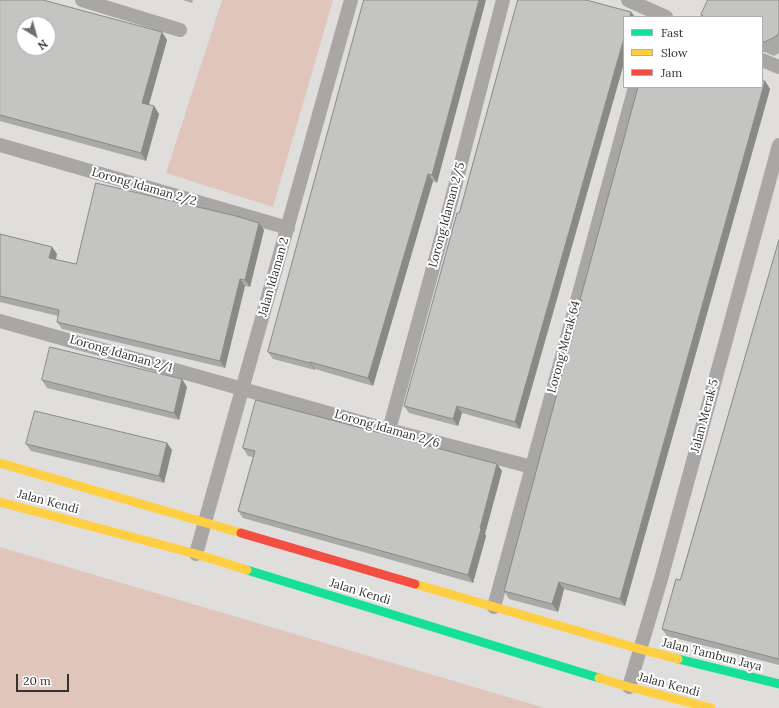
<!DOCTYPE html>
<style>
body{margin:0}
#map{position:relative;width:779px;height:708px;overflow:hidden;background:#dfdedc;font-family:Lora,serif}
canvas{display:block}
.legend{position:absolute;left:623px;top:16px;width:140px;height:72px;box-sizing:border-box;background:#fff;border:1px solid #adadac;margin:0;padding:5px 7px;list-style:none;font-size:12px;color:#323230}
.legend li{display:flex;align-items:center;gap:8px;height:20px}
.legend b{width:20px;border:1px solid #adadac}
.north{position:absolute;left:16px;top:16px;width:40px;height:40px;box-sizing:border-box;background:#fff;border:1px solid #adadac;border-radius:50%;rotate:143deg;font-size:11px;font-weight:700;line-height:16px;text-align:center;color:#323230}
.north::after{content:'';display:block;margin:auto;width:14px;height:18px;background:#6f6e6c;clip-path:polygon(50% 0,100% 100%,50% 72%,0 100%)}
.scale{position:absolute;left:16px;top:674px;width:53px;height:18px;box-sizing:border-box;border:2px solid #323230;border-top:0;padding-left:5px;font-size:12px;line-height:14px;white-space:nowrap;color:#323230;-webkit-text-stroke:3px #fff;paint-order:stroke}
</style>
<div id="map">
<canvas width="779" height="708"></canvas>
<ul class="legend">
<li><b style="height:5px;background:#16e098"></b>Fast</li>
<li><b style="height:5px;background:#ffcf43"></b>Slow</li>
<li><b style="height:5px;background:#f24e42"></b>Jam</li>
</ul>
<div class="north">N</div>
<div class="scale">20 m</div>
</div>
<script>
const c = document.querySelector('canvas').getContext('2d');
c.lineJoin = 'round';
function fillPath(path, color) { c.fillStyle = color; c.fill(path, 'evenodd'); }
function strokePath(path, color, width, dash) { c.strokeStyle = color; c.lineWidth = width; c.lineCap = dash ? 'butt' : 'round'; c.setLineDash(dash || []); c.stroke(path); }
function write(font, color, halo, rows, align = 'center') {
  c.font = font + ' Lora,serif'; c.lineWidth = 4; c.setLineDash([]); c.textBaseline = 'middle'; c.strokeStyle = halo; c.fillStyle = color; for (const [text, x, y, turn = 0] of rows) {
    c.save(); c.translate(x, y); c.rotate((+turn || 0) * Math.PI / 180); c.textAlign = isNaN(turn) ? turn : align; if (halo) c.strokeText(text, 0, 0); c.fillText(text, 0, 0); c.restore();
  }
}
fillPath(new Path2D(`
 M222 0H333L273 207 166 173Z
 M0 547 545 708H0Z`), '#e0c5bb');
strokePath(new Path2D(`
 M82 0 180 30
 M628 0 666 17
 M762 60 779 67
 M0 145 288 228
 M0 321 389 430 532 467
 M389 430 452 198 503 0
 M196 554 351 0
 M494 607 635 87
 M629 687 661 579 779 145`), '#a8a7a6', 14);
strokePath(new Path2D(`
 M247 570 599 678
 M678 659 779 684`), '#16e098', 9);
strokePath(new Path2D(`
 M0 463 241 533
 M0 502 196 554 247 570
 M415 584 640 649 678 659
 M599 678 629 687 711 708`), '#ffcf43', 9);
strokePath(new Path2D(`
 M241 533 415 584`), '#f24e42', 9);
fillPath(new Path2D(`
 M0 0 162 32 167 40 149 105 154 106 159 114 146 161 0 121Z
 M183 0H193L192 3Z
 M364 0 437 183 433 181 373 386 315 369V370L273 359 268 352Z
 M518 0H586L631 12 635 17H624V63L520 429 462 413 458 426 409 413 404 406 457 213H459Z
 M779 0V53L774 56 765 52H762V17H702L701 15Z
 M765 81 770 89 625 606 564 589 558 612 509 599 504 591 582 302 580 300Z
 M259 223 264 230 250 287 245 286 225 368 62 329 57 322 58 316 0 302V234L52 247 57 254 56 260 76 264Z
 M779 240V665L667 636 662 629 680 580Z
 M42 380 187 387 179 420 47 388Z
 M167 443 172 450 164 483 31 451 26 444Z
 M243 448 497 464 502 471 485 534 486 536 473 583 243 518 238 511 253 457 248 456Z`), '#a9a9a7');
fillPath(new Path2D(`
 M479 0H486L437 183 432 175Z
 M631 12 635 17H630Z
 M162 32 167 40 147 111 142 103Z
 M624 38V63L520 429 515 422Z
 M765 81 770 89 625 606 620 599Z
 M154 106 159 114 146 161 141 153Z
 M428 174 433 181 373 386 368 378Z
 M259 223 264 230 250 287 245 280Z
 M52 247 57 254 54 265 49 258Z
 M240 279 245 286 225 368 220 361Z
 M310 362 315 369V370L310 363Z
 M182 379 187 387 179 420 174 413Z
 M457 406 462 413 458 426 453 419Z
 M167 443 172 450 164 483 159 476Z
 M497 464 502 471 485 534 486 536 473 583 468 575 480 528Z
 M559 582 564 589 558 612 552 604Z`), '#898988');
const building = new Path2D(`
 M0 0H43L162 32 142 103 154 106 141 153 0 115ZM24 24H48V48H24Z
 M364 0H479L432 175 428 174 368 378 310 362V363L268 352Z
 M518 0H586L631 12 630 17H624V38L515 422 457 406 453 419 404 406 457 213H459Z
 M708 0H779V32L778 35 765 42 762 41V17H705L701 15Z
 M762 81H765L620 599 559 582 552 604 504 591 582 300H580L638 87H762Z
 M96 183 236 216 259 223 245 280 240 279 220 361 57 322 59 310 0 296V234L52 247 49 258 76 264Z
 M779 240V659L662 629 676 579 680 580Z
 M50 347 182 379 174 413 42 380Z
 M256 400 497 464 480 528 481 529 468 575 238 511 255 451 243 448Z
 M35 411 167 443 159 476 26 444Z`);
fillPath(building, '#c4c4c2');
strokePath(building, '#898988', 1);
write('12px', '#323230', '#fff', [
 ["Lorong Idaman 2/2",144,187,16],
 ["Lorong Idaman 2/5",447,215,-75],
 ["Jalan Idaman 2",274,277,-74],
 ["Lorong Merak 64",564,347,-75],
 ["Lorong Idaman 2/1",121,354,16],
 ["Jalan Merak 5",705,416,-75],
 ["Lorong Idaman 2/6",387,429,16],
 ["Jalan Kendi",48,502,15],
 ["Jalan Kendi",360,592,17],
 ["Jalan Tambun Jaya",712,655,14],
 ["Jalan Kendi",669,685,15]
]);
</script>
